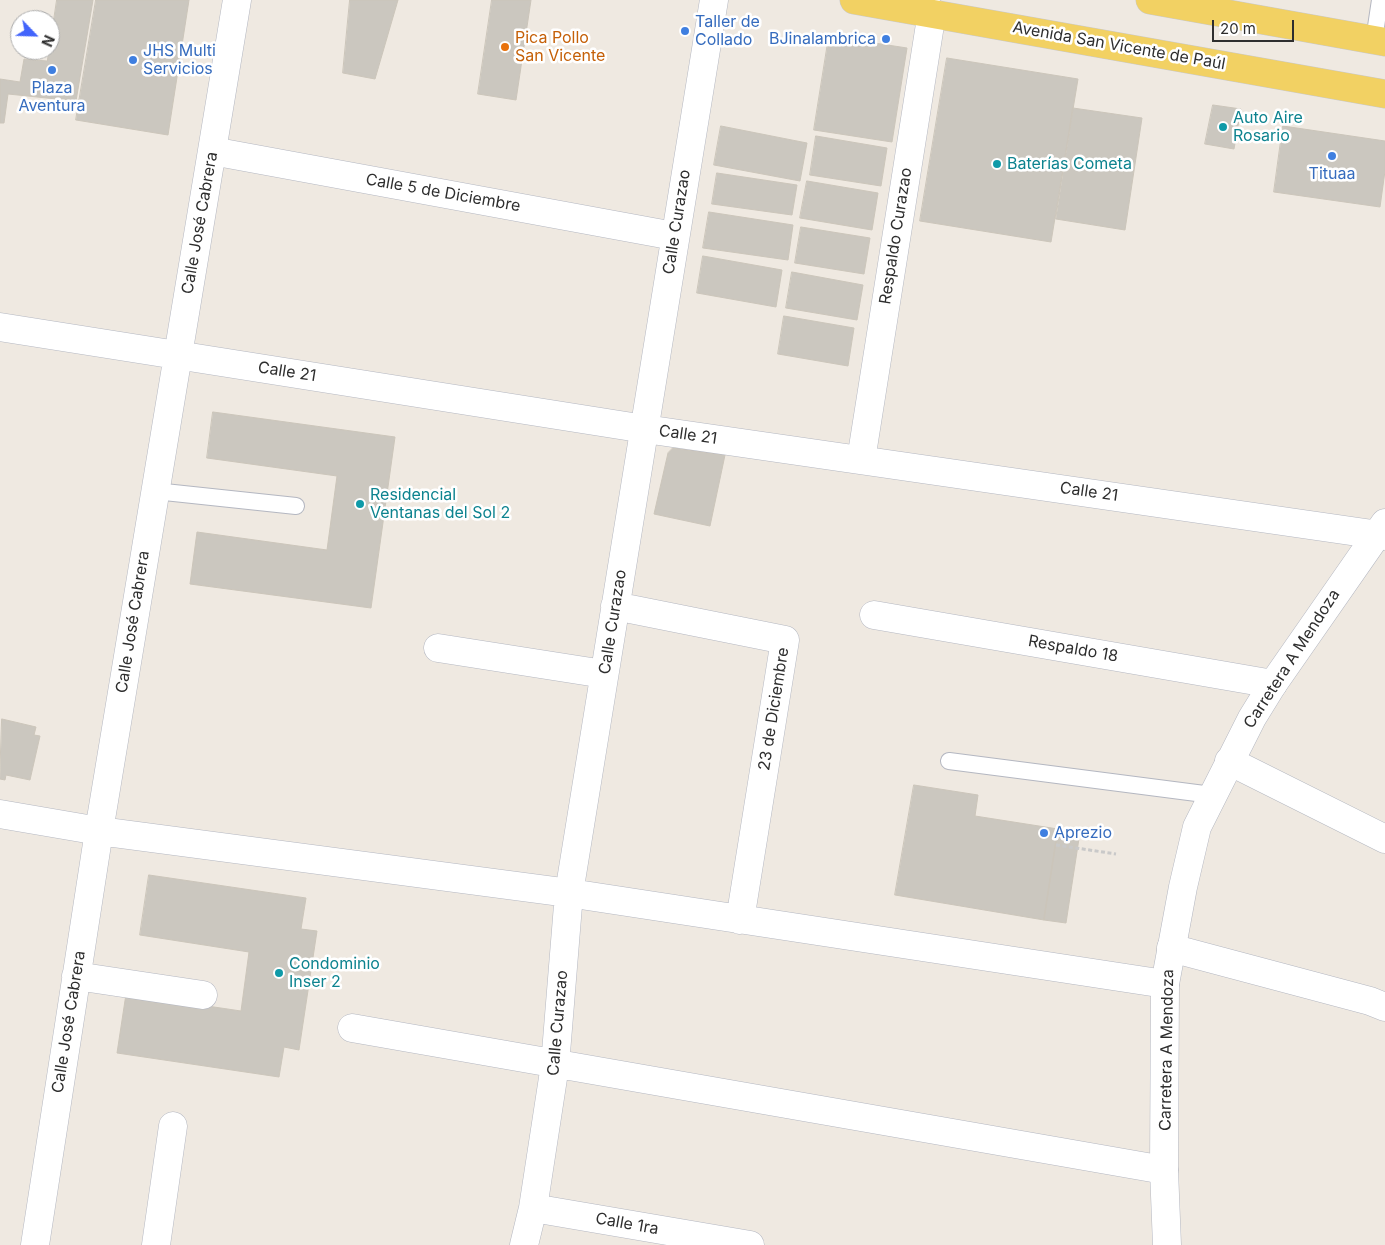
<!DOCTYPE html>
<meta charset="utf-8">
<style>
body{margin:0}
#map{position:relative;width:1385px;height:1245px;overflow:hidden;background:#efe9e1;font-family:Inter,sans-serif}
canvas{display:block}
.north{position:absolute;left:10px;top:10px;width:50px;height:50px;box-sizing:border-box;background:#fff;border:1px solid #ababab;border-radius:50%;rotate:114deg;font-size:14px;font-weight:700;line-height:20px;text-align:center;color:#2e2e2e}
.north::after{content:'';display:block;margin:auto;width:18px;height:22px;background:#4264fb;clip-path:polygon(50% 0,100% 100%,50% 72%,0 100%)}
.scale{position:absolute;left:1212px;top:20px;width:82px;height:22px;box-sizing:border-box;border:2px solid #2e2e2e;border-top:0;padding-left:6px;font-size:15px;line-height:18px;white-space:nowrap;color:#2e2e2e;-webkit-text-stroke:4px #fff;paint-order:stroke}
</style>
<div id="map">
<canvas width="1385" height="1245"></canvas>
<div class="north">N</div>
<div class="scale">20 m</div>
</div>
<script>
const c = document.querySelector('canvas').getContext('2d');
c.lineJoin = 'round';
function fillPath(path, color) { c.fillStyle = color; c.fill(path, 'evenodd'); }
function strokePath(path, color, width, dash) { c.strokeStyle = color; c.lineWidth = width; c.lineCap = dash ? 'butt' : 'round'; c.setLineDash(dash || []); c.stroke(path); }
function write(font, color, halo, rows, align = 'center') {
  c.font = font + ' Inter,sans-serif'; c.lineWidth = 5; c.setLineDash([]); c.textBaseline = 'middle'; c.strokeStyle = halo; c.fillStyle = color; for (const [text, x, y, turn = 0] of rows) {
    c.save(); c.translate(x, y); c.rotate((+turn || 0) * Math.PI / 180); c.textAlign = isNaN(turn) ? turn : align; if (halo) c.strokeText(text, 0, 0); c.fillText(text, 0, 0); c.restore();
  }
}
const building = new Path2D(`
 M57 0H93L76 101 8 94 4 123H0V79L20 82 24 59 47 61Z
 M96 0H189L168 135 76 120Z
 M350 0H398L375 79 343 73Z
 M492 0H531L516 100 478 94Z
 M829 36 907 48 892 142 814 130Z
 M947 58 1078 79 1051 242 920 221Z
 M1213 105 1241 109 1234 149 1205 144Z
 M1073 108 1142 118 1125 230 1056 219Z
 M721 126 807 143 800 181 714 165Z
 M1283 126 1385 141V171L1380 207 1274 192Z
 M816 136 887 148 881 186 810 175Z
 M717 173 797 185 792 215 712 204Z
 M807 181 878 193 872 230 800 218Z
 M709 212 793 225 788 260 703 248Z
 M801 227 870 238 864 274 795 263Z
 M703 256 782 270 776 307 697 293Z
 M792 272 863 285 857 320 786 308Z
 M784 316 854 328 848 366 778 354Z
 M213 412 395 437 371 608 190 584 197 532 327 550 337 476 207 458Z
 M673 448 725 455 710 526 654 514 668 453Z
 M2 719 36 727 34 735 40 736 30 780 6 775 5 780 0 779Z
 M914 785 978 795 975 816 1058 829 1044 920 895 895Z
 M1058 829 1080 832 1066 923 1044 920Z
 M149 875 306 898 301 929 317 931 299 1050 284 1047 279 1077 117 1053 126 994 241 1011 249 952 140 935Z`);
fillPath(building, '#cbc7bf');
strokePath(building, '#cbc5ba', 1);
const lane = new Path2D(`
 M1374 40 1380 0
 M155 491 296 506
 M949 761 1212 795`);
const street = new Path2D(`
 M212 151 674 236
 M0 327 645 429 1385 536
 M861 460 932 12
 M615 606 785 640 740 920
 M874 615 1273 684
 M438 648 604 674
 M1229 761 1385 839
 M0 814 99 831 569 893 1165 984
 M1171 948 1370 1001 1385 1007
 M76 976 203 995
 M352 1028 1164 1170
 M533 1208 750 1245
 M35 1245 99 831 237 0
 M156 1245 173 1126
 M524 1245 533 1208 555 1065 569 893 714 0`);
const secondary = new Path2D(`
 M1167 1245 1164 1170 1165 984 1183 887 1197 827 1252 718 1273 684 1385 523`);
const primary = new Path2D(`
 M854 0 1385 94
 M1150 0 1385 42`);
strokePath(lane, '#b4b7c1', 18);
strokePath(street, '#b4b7c1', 29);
strokePath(secondary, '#b4b7c1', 29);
strokePath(primary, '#c9c9c9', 29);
strokePath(new Path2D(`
 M1056 845 1116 854`), '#c9c9c9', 3, [4, 2.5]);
strokePath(lane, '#fff', 16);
strokePath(street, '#fff', 28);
strokePath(secondary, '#fff', 28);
strokePath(primary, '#f2d163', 28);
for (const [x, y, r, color] of [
 [685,31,5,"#3f7fe0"],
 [886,39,5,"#3f7fe0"],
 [505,47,5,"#e8710a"],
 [133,60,5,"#3f7fe0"],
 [52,70,5,"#3f7fe0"],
 [1223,127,5,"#0f9aa8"],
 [1332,156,5,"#3f7fe0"],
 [997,164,5,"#0f9aa8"],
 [360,504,5,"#0f9aa8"],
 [1044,833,5,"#3f7fe0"],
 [279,973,5,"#0f9aa8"]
]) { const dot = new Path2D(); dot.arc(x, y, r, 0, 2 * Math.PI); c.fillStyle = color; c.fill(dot); strokePath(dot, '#fff', 2); }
write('16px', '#366cbe', '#fff', [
 ["Taller de",695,22],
 ["Collado",695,40],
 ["BJinalambrica",876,39,"right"],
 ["JHS Multi",143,51],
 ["Servicios",143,69],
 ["Plaza",52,88,"center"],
 ["Aventura",52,106,"center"],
 ["Tituaa",1332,174,"center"],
 ["Aprezio",1054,833]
], 'left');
write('16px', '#c56008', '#fff', [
 ["Pica Pollo",515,38],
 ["San Vicente",515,56]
], 'left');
write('16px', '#2e2e2e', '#fff', [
 ["Avenida San Vicente de Paúl",1119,46,10],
 ["Calle 5 de Diciembre",443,193,10],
 ["Calle Curazao",677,222,-81],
 ["Calle José Cabrera",200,223,-80],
 ["Respaldo Curazao",896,236,-81],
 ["Calle 21",287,372,9],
 ["Calle 21",688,435,8],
 ["Calle 21",1089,492,8],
 ["Calle José Cabrera",133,622,-81],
 ["Calle Curazao",613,622,-81],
 ["Respaldo 18",1073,649,10],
 ["Carretera A Mendoza",1292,659,-57],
 ["23 de Diciembre",774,709,-81],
 ["Calle José Cabrera",69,1022,-81],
 ["Calle Curazao",558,1023,-85],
 ["Carretera A Mendoza",1167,1050,-89],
 ["Calle 1ra",627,1224,10]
]);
write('16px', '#0d838f', '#fff', [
 ["Auto Aire",1233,118],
 ["Rosario",1233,136],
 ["Baterías Cometa",1007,164],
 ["Residencial",370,495],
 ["Ventanas del Sol 2",370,513],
 ["Condominio",289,964],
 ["Inser 2",289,982]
], 'left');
</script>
